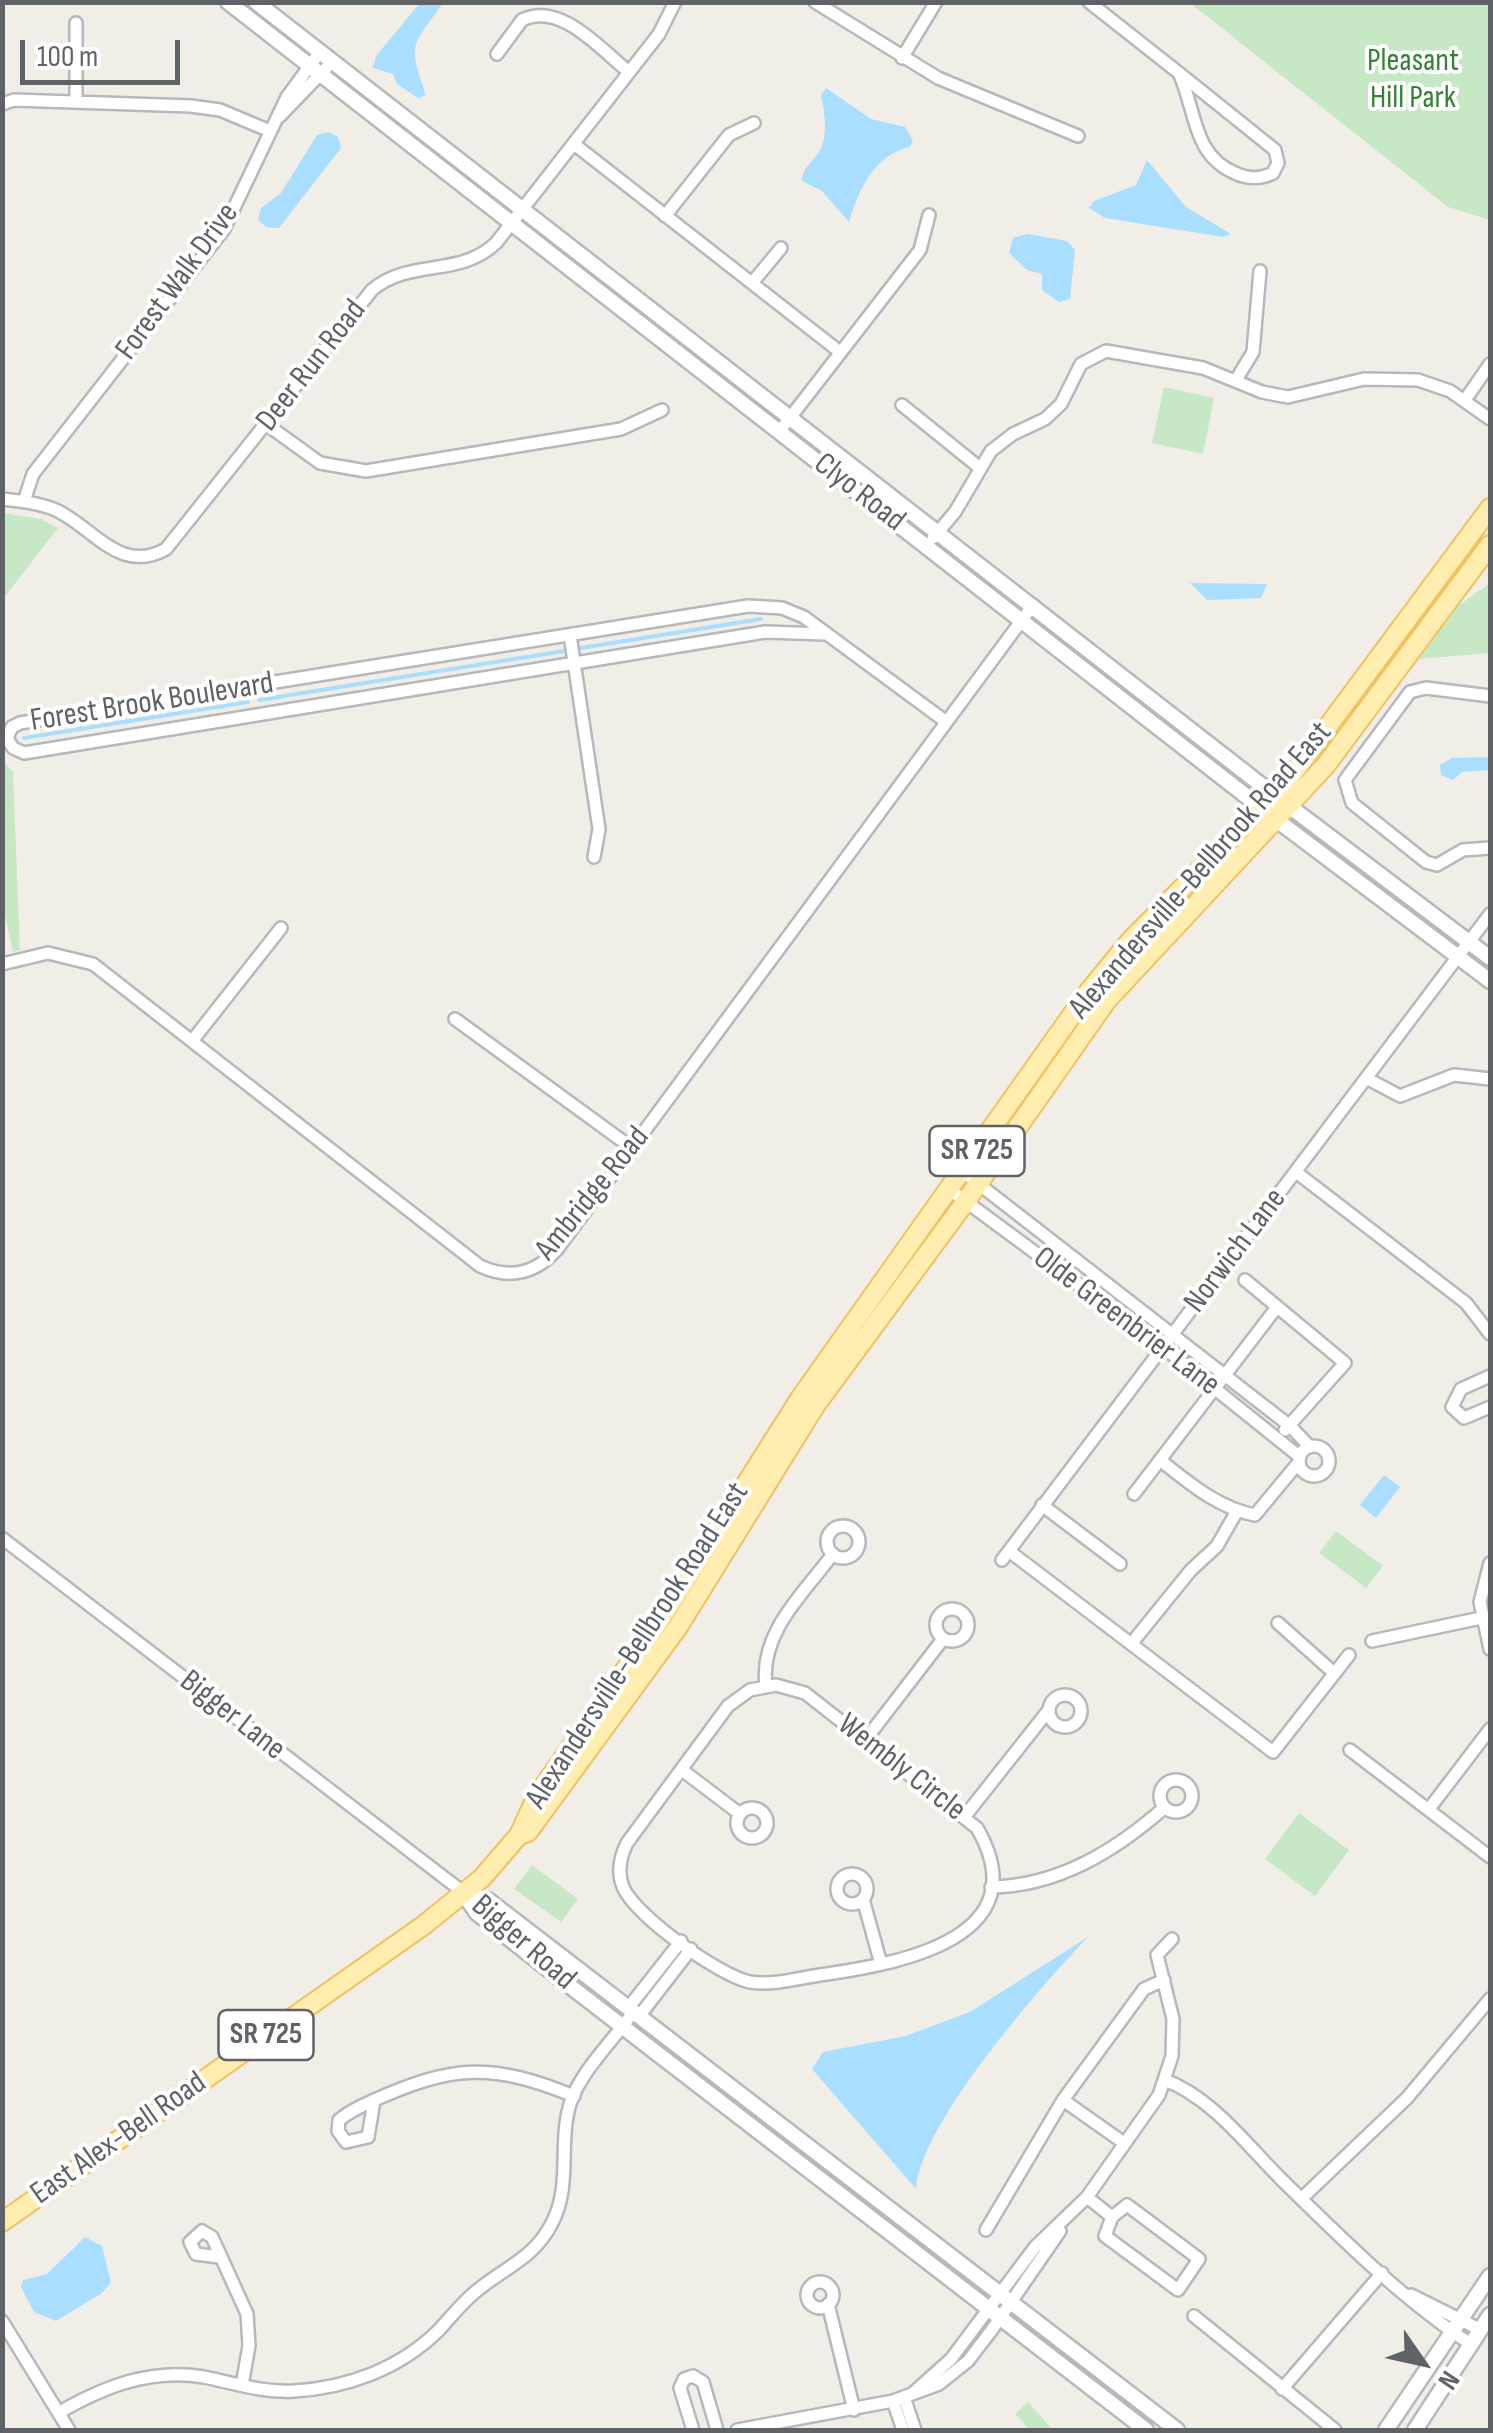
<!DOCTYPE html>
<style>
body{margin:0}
#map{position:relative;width:1493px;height:2433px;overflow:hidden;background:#f1eee8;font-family:"Sofia Sans Condensed",sans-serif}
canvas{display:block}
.frame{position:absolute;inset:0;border:5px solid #5f6368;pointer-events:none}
.north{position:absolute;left:1373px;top:2313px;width:100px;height:100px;-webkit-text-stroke:8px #fff;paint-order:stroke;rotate:124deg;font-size:28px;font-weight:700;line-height:40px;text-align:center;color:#5f6368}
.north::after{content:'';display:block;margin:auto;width:35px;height:45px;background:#5f6368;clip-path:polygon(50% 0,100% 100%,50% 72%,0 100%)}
.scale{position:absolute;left:20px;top:40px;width:160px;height:45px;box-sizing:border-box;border:5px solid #5f6368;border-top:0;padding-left:12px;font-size:30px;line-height:35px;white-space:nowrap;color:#5f6368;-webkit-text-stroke:8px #fff;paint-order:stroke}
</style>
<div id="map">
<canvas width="1493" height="2433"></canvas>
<div class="frame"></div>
<div class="north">N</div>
<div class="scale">100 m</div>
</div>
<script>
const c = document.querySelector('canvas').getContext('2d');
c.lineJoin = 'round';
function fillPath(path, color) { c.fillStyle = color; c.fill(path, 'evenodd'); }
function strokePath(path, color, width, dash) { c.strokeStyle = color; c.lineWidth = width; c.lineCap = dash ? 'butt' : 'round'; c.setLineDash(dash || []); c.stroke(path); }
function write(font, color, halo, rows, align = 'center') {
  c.font = font + ' "Sofia Sans Condensed",sans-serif'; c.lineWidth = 8; c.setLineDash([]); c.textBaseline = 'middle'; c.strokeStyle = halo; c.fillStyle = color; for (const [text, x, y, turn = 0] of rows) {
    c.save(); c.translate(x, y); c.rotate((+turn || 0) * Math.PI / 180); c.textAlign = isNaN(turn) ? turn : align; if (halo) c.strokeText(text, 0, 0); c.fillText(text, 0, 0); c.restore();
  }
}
fillPath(new Path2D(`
 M1190 3H1490V220L1448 207Z
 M1164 387 1214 398 1203 454 1152 443Z
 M3 513 41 519 58 528 3 599Z
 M1490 583V653L1419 659 1458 606Z
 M3 761 13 772 20 950 13 952 3 906Z
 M1336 1531 1383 1566 1366 1588 1319 1553Z
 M1299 1813 1349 1850 1315 1896 1265 1859Z
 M532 1865 578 1899 561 1922 514 1889Z
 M1028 2402 1053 2430H1030L1015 2414Z`), '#c7e8c5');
fillPath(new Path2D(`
 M420 3H443C411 48 408 42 426 95L418 98 397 84 393 74 373 68 376 56Z
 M826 88 871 119 905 127 913 141 910 147C874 155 859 189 849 222L822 191 802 181C802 166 817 160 822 145 828 128 824 112 821 95Z
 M329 132 338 137 341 148 279 228 266 227 258 220 261 208 281 193 317 135Z
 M1147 160 1186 207 1231 234 1223 237 1105 218 1089 208 1094 201 1136 185Z
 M1028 234 1067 241 1075 250 1070 299 1059 302 1042 290V274L1027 270 1009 253 1013 238Z
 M1190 583 1267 584 1261 598 1207 600Z
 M1490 757V770L1462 772 1453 780 1441 775 1440 765 1452 758Z
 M1384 1475 1400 1487 1376 1518 1360 1505Z
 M1088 1937C1041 1986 920 2124 916 2189L812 2069 823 2052 906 2036 970 2012Z
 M85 2237 102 2246 111 2282 102 2293 56 2321 34 2312 21 2287 23 2280 47 2274Z`), '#aadeff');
strokePath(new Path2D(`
 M581 648 761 619
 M259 700 564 651
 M24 738 248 702`), '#aadeff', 4);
const minor = new Path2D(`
 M815 2 938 78 1078 136
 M1089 2 1179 73
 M76 23V102
 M497 54 522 20C561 1 601 50 629 72
 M902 58 936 2
 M1179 73 1275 150 1278 163 1273 173C1261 179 1247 179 1235 173 1192 155 1196 109 1179 73Z
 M2 104 14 100 191 106 220 110 270 131
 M280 116 332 62
 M574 144 840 352
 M665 216 729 135 754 123
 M752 283 781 248
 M1236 380 1253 352 1260 271
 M1465 400 1490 364
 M902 405 980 468
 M266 424 320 463 366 471 621 429 662 410
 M779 432 920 250 929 215
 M2 499C21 501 39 503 56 510 94 528 120 575 166 549L372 290C410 258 459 278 496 243L659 34 675 2
 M24 501 33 474 224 229 287 97 320 52
 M933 538 955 512 991 451 1013 434 1045 419 1061 404 1081 364 1106 351 1203 368 1262 392 1288 397 1364 379 1418 380 1450 391 1490 419
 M824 634 765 632 24 753 13 748 7 738 12 727 20 723 748 606 782 608 804 617 945 721
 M570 635 599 829 594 857
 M1490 696 1426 688 1410 692 1345 780 1352 803 1426 862 1437 865 1463 850 1490 848
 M2 964 48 953 93 964 480 1266C510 1280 537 1273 558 1248L1033 605
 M455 1019 632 1148
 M192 1041 281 928
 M1366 1078 1400 1096 1454 1075 1490 1079
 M962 1171 1290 1426 1310 1447
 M1296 1172 1466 1303 1490 1334
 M949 1189 1163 1347 1300 1457
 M1245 1280 1345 1363 1285 1430
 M1490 1376 1461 1389 1452 1407 1464 1418 1490 1407
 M1299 1461a15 15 0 1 1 30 0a15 15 0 1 1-30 0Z
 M1160 1460C1189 1483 1218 1508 1255 1515L1299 1462
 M1134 1494 1277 1307
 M1042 1505 1120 1564
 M827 1542a16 16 0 1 1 32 0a16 16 0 1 1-32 0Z
 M2 1538 463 1892
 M1009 1551 1273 1752 1349 1655
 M1002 1560 1490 914
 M1490 1563 1480 1602 1490 1649
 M936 1625a16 16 0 1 1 32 0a16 16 0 1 1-32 0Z
 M1278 1623 1334 1673
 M1372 1641 1481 1618
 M1131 1644 1191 1570 1217 1546 1237 1511
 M776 1685 805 1693 977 1828C1040 1937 902 1963 827 1974 802 1977 775 1986 750 1982 720 1976 635 1916 623 1887 617 1872 620 1857 627 1843L728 1706 750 1690Z
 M766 1686C759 1633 803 1594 833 1554
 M1049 1711a16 16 0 1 1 32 0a16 16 0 1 1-32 0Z
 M866 1739 943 1639
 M1350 1750 1490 1857
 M682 1770 740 1814
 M1160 1796a16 16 0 1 1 32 0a16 16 0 1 1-32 0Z
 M737 1823a15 15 0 1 1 30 0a15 15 0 1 1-30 0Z
 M1429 1809 1490 1729
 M965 1816 1048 1711
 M837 1889a15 15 0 1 1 30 0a15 15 0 1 1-30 0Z
 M991 1887C1058 1886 1115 1851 1164 1808
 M863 1899 881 1964
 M629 2007 681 1941
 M640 2015 691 1949
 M1165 2080C1212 2098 1246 2144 1281 2179 1341 2238 1402 2299 1472 2345
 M1063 2100 1124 2143
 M374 2101 368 2137 346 2142 338 2131 339 2120C350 2111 359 2107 372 2101 453 2065 490 2062 574 2096
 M1087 2197 1112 2217 1127 2205 1199 2259 1178 2290 1105 2236 1112 2217
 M1301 2199 1407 2098 1490 1999
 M986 2230 1063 2100 1144 1989 1164 1980
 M219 2257 196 2254 190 2242 202 2231 212 2237 247 2314 249 2346 242 2385
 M807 2295a13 13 0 1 1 26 0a13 13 0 1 1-26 0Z
 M1411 2295 1481 2330
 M828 2304 854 2410
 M1194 2316 1335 2430
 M2 2321 69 2430
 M1282 2389 1382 2273
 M912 2394 951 2359 1035 2247 1087 2197 1159 2095 1172 2056 1173 2019 1157 1955 1172 1939
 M904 2397 915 2430
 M893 2401 903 2430
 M60 2412C105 2386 152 2368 204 2377 234 2383 263 2393 294 2391 347 2388 399 2369 438 2331 450 2318 461 2304 474 2293 503 2268 534 2259 552 2223 572 2185 558 2144 570 2104 581 2070 614 2040 634 2011
 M693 2430 680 2388 684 2379 693 2376 703 2382 717 2430
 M737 2430 893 2401 939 2384 968 2361 991 2331 1060 2231`);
const tertiary = new Path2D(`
 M228 2 1282 824 1490 981
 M256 2 1260 784 1490 958
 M463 1892 488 1900 1177 2430
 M463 1893 477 1913 553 1973 1146 2430
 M1386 2430 1490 2276
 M1415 2430 1490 2315`);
const primary = new Path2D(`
 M519 1835 537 1796 662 1617 801 1397 1089 991 1131 940 1285 784 1490 508
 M2 2222 424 1925 482 1878 519 1835 528 1832 678 1627 815 1406 966 1201 1107 1000 1326 765 1490 545`);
strokePath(minor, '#b5b8bc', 16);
strokePath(tertiary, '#b5b8bc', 19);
strokePath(primary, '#f2c160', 22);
strokePath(minor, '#fff', 11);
strokePath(tertiary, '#fff', 14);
strokePath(primary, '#ffeeaf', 18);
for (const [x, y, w] of [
 [977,1151,95],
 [266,2035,95]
]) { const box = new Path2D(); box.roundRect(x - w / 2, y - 25, w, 50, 8); c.fillStyle = '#fff'; c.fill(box); strokePath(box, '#5f6368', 2.5); }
write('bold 30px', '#5f6368', null, [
 ["SR 725",977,1151],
 ["SR 725",266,2035]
]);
write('32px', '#348234', '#fff', [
 ["Pleasant",1413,62],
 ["Hill Park",1413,99]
]);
write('32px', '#5f6368', '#fff', [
 ["Forest Walk Drive",178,282,-54],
 ["Deer Run Road",312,366,-52],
 ["Clyo Road",859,493,38],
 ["Forest Brook Boulevard",152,703,-9],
 ["Alexandersville-Bellbrook Road East",1201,871,-49],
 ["Ambridge Road",593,1194,-51],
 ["Norwich Lane",1236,1251,-53],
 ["Olde Greenbrier Lane",1126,1322,37],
 ["Alexandersville-Bellbrook Road East",638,1646,-57],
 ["Bigger Lane",232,1716,38],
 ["Wembly Circle",901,1768,38],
 ["Bigger Road",523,1943,41],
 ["East Alex-Bell Road",119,2139,-35]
]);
</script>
